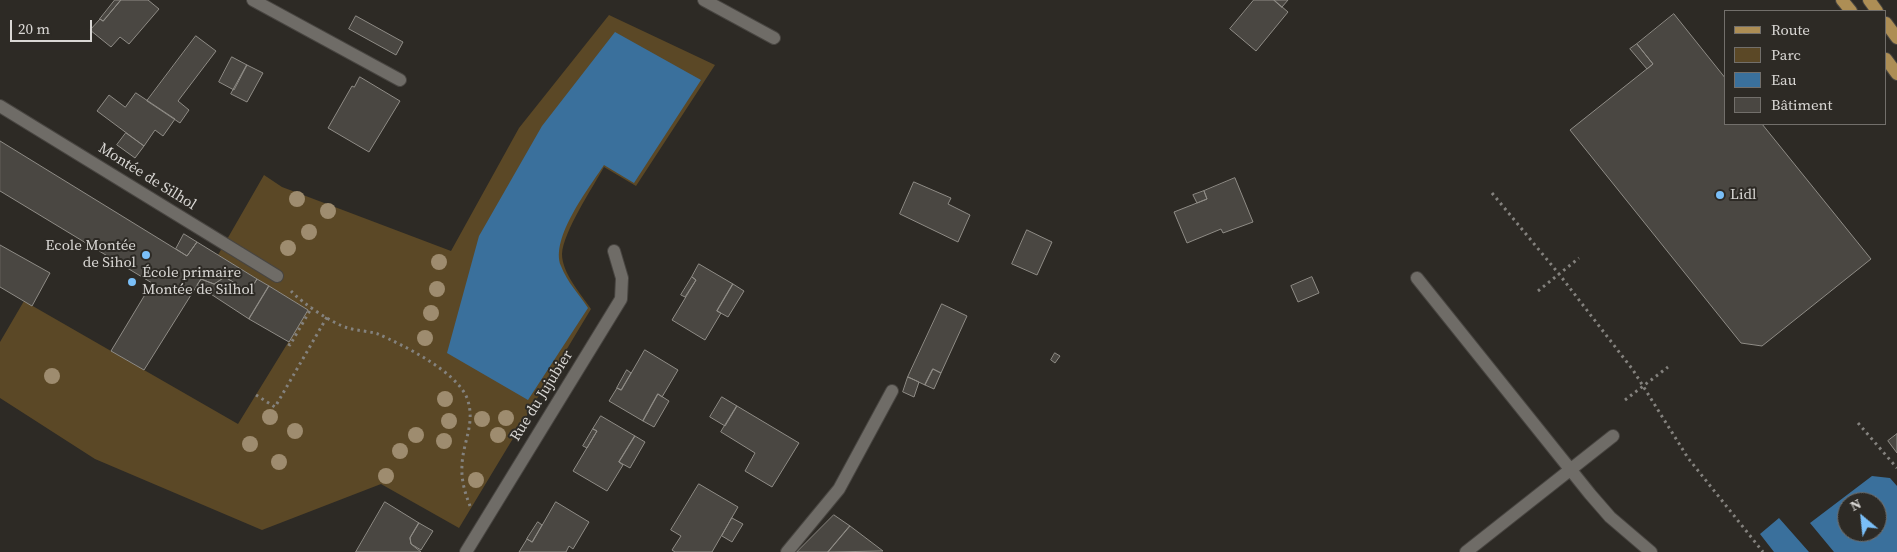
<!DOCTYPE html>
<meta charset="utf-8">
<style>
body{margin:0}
#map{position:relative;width:1897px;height:552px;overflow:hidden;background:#2d2a25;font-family:"Source Serif 4",serif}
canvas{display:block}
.legend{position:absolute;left:1724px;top:10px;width:162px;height:115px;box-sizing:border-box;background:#2d2a25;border:1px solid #726f6b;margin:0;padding:6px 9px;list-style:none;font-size:15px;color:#d9d7d4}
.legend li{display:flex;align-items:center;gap:10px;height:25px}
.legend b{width:25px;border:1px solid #726f6b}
.north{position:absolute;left:1837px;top:492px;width:50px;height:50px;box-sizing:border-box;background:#2d2a25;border:1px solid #726f6b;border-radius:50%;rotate:332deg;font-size:14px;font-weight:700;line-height:20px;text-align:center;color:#d9d7d4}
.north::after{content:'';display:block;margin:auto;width:18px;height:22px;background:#7abff8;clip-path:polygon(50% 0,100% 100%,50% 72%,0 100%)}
.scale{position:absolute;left:10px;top:20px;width:82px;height:22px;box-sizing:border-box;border:2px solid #d9d7d4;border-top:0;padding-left:6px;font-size:15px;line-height:18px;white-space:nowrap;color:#d9d7d4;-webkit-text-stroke:4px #2d2a25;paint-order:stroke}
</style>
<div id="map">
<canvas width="1897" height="552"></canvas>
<ul class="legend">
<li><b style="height:6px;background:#ad8e55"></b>Route</li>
<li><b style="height:14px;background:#5b4826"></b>Parc</li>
<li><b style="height:14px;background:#3a709c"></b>Eau</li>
<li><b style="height:14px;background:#4a4742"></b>Bâtiment</li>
</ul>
<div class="north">N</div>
<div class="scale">20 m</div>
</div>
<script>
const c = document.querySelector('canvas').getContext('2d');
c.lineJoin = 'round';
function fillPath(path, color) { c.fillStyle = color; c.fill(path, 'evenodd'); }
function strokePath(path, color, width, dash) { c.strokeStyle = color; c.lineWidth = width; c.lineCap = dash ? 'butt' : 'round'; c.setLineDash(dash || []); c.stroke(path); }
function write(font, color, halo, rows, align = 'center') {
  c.font = font + ' "Source Serif 4",serif'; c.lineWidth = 4; c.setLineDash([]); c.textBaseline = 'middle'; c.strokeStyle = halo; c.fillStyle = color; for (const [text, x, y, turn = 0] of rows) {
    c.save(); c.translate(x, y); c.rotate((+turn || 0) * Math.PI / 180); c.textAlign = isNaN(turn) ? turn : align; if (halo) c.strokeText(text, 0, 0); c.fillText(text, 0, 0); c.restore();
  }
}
fillPath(new Path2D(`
 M609 15 715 65 636 186 604 167C593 187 563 232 562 254 562 273 581 294 591 309L459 528 381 484 262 530 95 459 0 398V342L24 301 238 424 308 310 218 255 264 175 282 187 451 251 519 128Z`), '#5b4826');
fillPath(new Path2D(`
 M615 32 701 80 634 183 604 165C589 188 550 238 561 266 567 282 579 294 588 308L528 400 447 353 479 236 542 126Z
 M1872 476 1890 478 1897 486V552H1834L1810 523ZM1847 502H1877V532H1847Z
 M1779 518 1809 552H1774L1760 534Z`), '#3a709c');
const building = new Path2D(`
 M115 0H121L103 21 100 19Z
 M121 0H148L159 9 129 44 120 37 111 47 90 30 100 19 103 21Z
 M1254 0H1274L1288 12 1256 51 1230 29Z
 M1274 0H1288L1282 7Z
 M1674 14 1726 79V124H1762L1871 259 1762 346 1741 343 1570 130 1653 64 1637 44Z
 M356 16 403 42 396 55 349 29Z
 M196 36 216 51 178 101 189 110 180 123 147 101Z
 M1637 44 1653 64 1647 69 1630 49Z
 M232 57 247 65 234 90 219 82Z
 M247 65 263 73 247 102 231 94Z
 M360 77 400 101 369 152 328 128 352 86 354 87Z
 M136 93 175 119 163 136 155 130 144 146 97 111 109 95 125 107Z
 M126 133 144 146 135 158 117 145Z
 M0 141 187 256 197 242 257 279 249 292 225 277 214 284 201 279 144 370 111 351 152 283 0 191Z
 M1235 178 1253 222 1223 233 1221 229 1187 243 1174 212 1207 199 1204 191Z
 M914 182 951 198 948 204 970 215 958 242 900 214Z
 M1204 191 1207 199 1197 203 1193 195Z
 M1027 230 1052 242 1037 275 1012 264Z
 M184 234 197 242 187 256 176 249Z
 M0 245 50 273 32 306 0 287Z
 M699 264 733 284 717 311 721 313 705 340 672 320 696 280 692 277Z
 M225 277 249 292 257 279 269 286 249 319 197 285 201 279 214 284Z
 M692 277 696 280 685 297 681 295Z
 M1312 277 1319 293 1298 302 1291 286Z
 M733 284 744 291 728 317 717 311Z
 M269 286 308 310 289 342 249 319Z
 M942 304 967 316 941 373 933 369 925 385 908 377Z
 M645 350 678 370 662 397 658 394 643 421 609 401 617 388 621 390Z
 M1055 353 1060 356 1055 363 1051 360Z
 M933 369 941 373 934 389 925 385Z
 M627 370 631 373 621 390 617 388Z
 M908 377 919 382 914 397 903 392Z
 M658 394 669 401 654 427 643 421Z
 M722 397 737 406 725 426 710 417Z
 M737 406 799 443 772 487 745 471 755 453 721 432Z
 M601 416 635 436 619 462 623 465 607 491 573 471 597 431 593 429Z
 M593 429 597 431 587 448 583 446Z
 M1897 434V453L1888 441Z
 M635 436 645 442 630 468 619 462Z
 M699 484 738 507 712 552H675L672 550 681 536 671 530Z
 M385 502 419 523 410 538 411 544 421 552H356Z
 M556 502 589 522 573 549 569 546 566 552H519L527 539 532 542Z
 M834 515 850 526 828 552H797Z
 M732 518 743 524 732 542 722 536Z
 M538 522 542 525 532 542 527 539Z
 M419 523 433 531 421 550 411 544 410 538Z
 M850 526 883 551 828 552Z`);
fillPath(building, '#4a4742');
strokePath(building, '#8f8c86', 1);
const minor = new Path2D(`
 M253 0 400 80
 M704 0 774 38
 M0 106 277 276
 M1417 278 1590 494 1610 517 1651 552
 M466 552 621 299 622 278 614 251
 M787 552 839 489 892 391
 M1466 552 1613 436`);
const major = new Path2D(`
 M1842 0 1851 11
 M1869 0 1877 11
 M1886 23 1897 38
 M1886 59 1897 74`);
strokePath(minor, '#484541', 14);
strokePath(major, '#484541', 14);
strokePath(new Path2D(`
 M1492 193 1559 274 1633 370 1688 458 1763 552
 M291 291C302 303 333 324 348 328 358 331 369 331 378 334 403 345 456 371 467 398 476 423 463 441 462 465 461 480 465 493 470 506
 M1538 291 1579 258
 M288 344 290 345 312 307
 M256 395 275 407 327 317
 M1625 400 1668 367
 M1858 423 1897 468`), '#84827e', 3, [2.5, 4]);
strokePath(minor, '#6f6c67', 12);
strokePath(major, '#ad8e55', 12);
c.fillStyle = '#9e8c6f';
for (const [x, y] of [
 [297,199],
 [328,211],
 [309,232],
 [288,248],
 [439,262],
 [437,289],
 [431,313],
 [425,338],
 [52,376],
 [445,399],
 [270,417],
 [506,418],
 [482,419],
 [449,421],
 [295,431],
 [416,435],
 [498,435],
 [444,441],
 [250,444],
 [400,451],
 [279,462],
 [386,476],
 [476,480]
]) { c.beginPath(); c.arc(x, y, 8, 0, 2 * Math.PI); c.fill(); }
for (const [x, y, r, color] of [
 [1720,195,5,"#7abff8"],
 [146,255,5,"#7abff8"],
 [132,282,5,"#7abff8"]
]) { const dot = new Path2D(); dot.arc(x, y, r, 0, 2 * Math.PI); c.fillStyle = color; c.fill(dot); strokePath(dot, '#2d2a25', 2); }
write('15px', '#d9d7d4', '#2d2a25', [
 ["Montée de Silhol",147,177,32],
 ["Rue du Jujubier",542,396,-58]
]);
write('15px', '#d9d7d4', '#2d2a25', [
 ["Lidl",1730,195],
 ["Ecole Montée",136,246,"right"],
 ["de Sihol",136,263,"right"],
 ["École primaire",142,273],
 ["Montée de Silhol",142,290]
], 'left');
</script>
